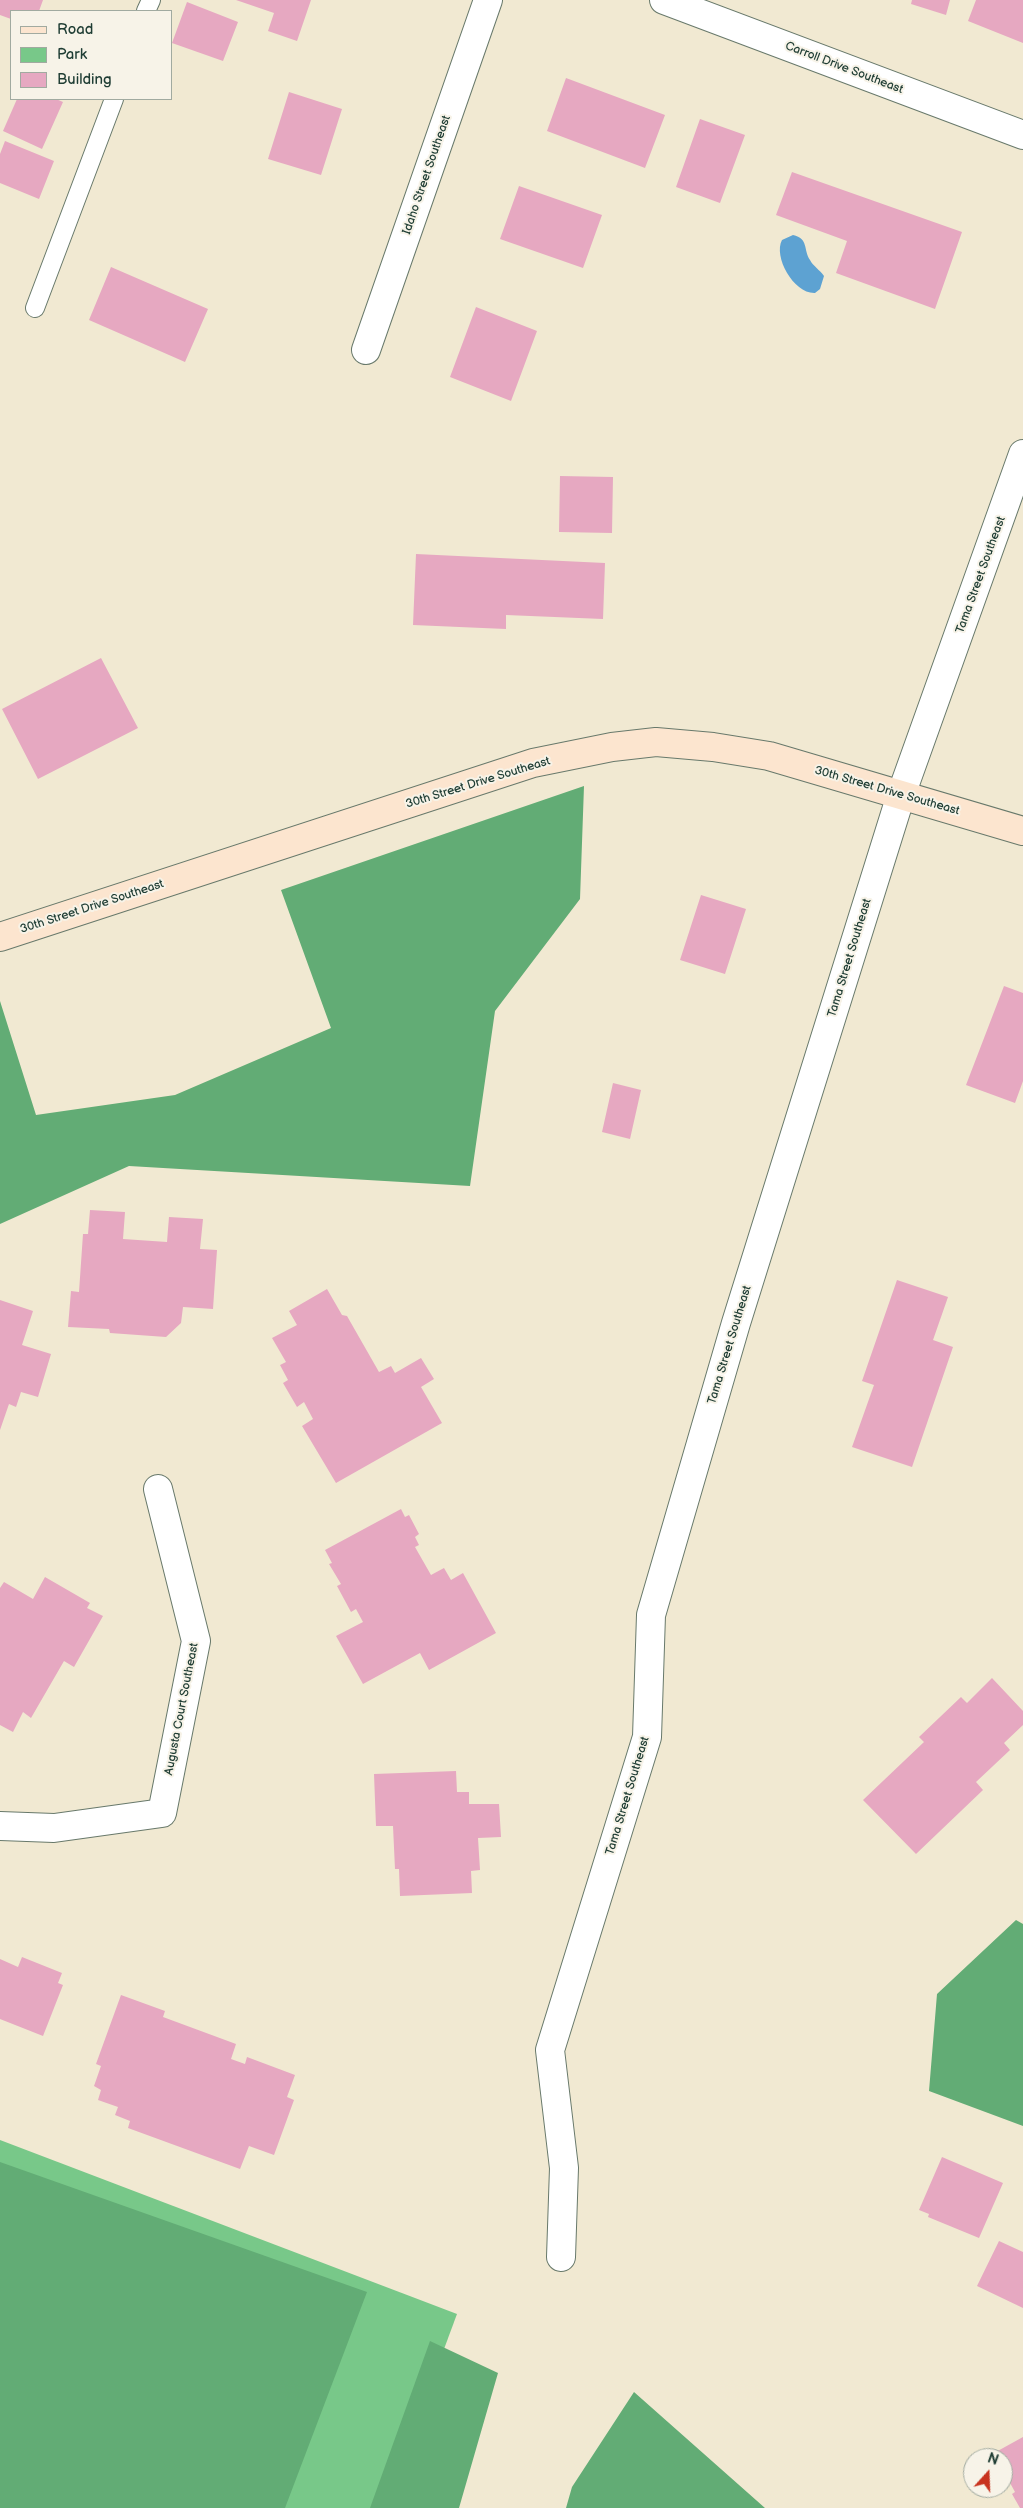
<!DOCTYPE html>
<style>
body{margin:0}
#map{position:relative;width:1023px;height:2508px;overflow:hidden;background:#f1e9d2;font-family:"Balsamiq Sans",sans-serif}
canvas{display:block}
.legend{position:absolute;left:10px;top:10px;width:162px;height:90px;box-sizing:border-box;background:#f7f3e8;border:1px solid #a1aaa0;margin:0;padding:6px 9px;list-style:none;font-size:15px;color:#1f3d34}
.legend li{display:flex;align-items:center;gap:10px;height:25px}
.legend b{width:25px;border:1px solid #a1aaa0}
.north{position:absolute;left:963px;top:2448px;width:50px;height:50px;box-sizing:border-box;background:#f7f3e8;border:1px solid #a1aaa0;border-radius:50%;rotate:20deg;font-size:14px;font-weight:700;line-height:20px;text-align:center;color:#1f3d34}
.north::after{content:'';display:block;margin:auto;width:18px;height:22px;background:#c8321e;clip-path:polygon(50% 0,100% 100%,50% 72%,0 100%)}
</style>
<div id="map">
<canvas width="1023" height="2508"></canvas>
<ul class="legend">
<li><b style="height:6px;background:#fce5cf"></b>Road</li>
<li><b style="height:14px;background:#78c889"></b>Park</li>
<li><b style="height:14px;background:#e6a8c1"></b>Building</li>
</ul>
<div class="north">N</div>
</div>
<script>
const c = document.querySelector('canvas').getContext('2d');
c.lineJoin = 'round';
function fillPath(path, color) { c.fillStyle = color; c.fill(path, 'evenodd'); }
function strokePath(path, color, width, dash) { c.strokeStyle = color; c.lineWidth = width; c.lineCap = dash ? 'butt' : 'round'; c.setLineDash(dash || []); c.stroke(path); }
function write(font, color, halo, rows, align = 'center') {
  c.font = font + ' "Balsamiq Sans",sans-serif'; c.lineWidth = 4; c.setLineDash([]); c.textBaseline = 'middle'; c.strokeStyle = halo; c.fillStyle = color; for (const [text, x, y, turn = 0] of rows) {
    c.save(); c.translate(x, y); c.rotate((+turn || 0) * Math.PI / 180); c.textAlign = isNaN(turn) ? turn : align; if (halo) c.strokeText(text, 0, 0); c.fillText(text, 0, 0); c.restore();
  }
}
fillPath(new Path2D(`
 M0 2140 457 2314 385 2508H0Z`), '#78c889');
fillPath(new Path2D(`
 M584 786 580 899 495 1011 470 1186 129 1166 0 1224V1001L36 1115 175 1095 331 1028 281 890Z
 M1016 1920 1023 1924V2126L929 2091 937 1994Z
 M0 2162 367 2292 285 2508H0Z
 M430 2341 498 2373 459 2508H370Z
 M634 2392 765 2508H566L572 2487Z`), '#62ac75');
fillPath(new Path2D(`
 M793 235C809 239 803 249 810 260 813 266 820 270 824 276L820 289 815 293C794 294 773 257 782 240Z`), '#5da2d2');
fillPath(new Path2D(`
 M0 0H43L39 11H11V19L0 15Z
 M236 0H311L297 41 268 31 274 13Z
 M912 0H950L946 15 911 4Z
 M976 0H1023V43L968 21Z
 M187 2 238 22 223 61 172 43Z
 M566 78 665 115 645 168 547 131Z
 M289 92 342 109 321 175 268 159Z
 M17 99H56L63 102 42 149 3 131Z
 M700 119 745 135 720 203 676 187Z
 M5 141 54 161 39 199 0 183V154Z
 M792 172 962 232 935 309 836 273 847 241 776 215Z
 M519 186 602 215 583 268 500 239Z
 M111 267 208 309 185 362 89 320Z
 M476 307 537 331 511 401 450 377Z
 M560 476 613 477 612 533 559 532Z
 M416 554 605 563 603 619 506 615V629L413 625Z
 M101 658 138 728 38 779 2 709Z
 M701 895 746 909 725 974 680 960Z
 M1004 986 1023 993V1081L1015 1103 966 1085Z
 M613 1083 641 1090 630 1139 602 1132Z
 M90 1210 125 1212 123 1239 167 1242 169 1217 203 1219 200 1249 217 1250 213 1309 183 1307 181 1323 166 1337 110 1333 109 1329 68 1327 71 1291 79 1292 83 1234H88Z
 M897 1280 948 1297 933 1340 953 1347 912 1467 852 1447 874 1385 862 1381Z
 M327 1289 342 1315 347 1316 379 1372 391 1366 395 1373 421 1358 434 1379 421 1387 442 1423 336 1483 302 1426 313 1419 304 1402 297 1407 283 1383 288 1380 280 1365 286 1362 272 1338 297 1325 289 1311Z
 M0 1300 33 1311 22 1345 51 1354 38 1397 21 1392 16 1407 9 1404 0 1430Z
 M401 1509 405 1517 409 1515 419 1534 415 1537 419 1545 415 1547 431 1575 444 1568 451 1580 463 1573 496 1633 429 1670 420 1653 363 1684 336 1636 363 1622 356 1609 351 1612 337 1586 341 1584 329 1564 332 1563 325 1550Z
 M45 1577 90 1603 87 1608 103 1616 74 1667 64 1661 31 1718 23 1712 13 1732 0 1725V1588L4 1582 33 1599Z
 M992 1678 1023 1711V1725L1004 1743 1010 1750 976 1782 983 1790 916 1854 863 1800 924 1742 919 1737 961 1697 967 1703Z
 M456 1771 457 1792H469V1804H499L501 1837 478 1838 480 1870 471 1871 472 1893 400 1896 399 1869H395L393 1826H376L374 1774Z
 M22 1957 62 1973 58 1983 63 1985 43 2036 0 2019V1959L18 1967Z
 M121 1995 165 2011 163 2017 236 2044 231 2059 245 2064 247 2057 295 2075 287 2097 294 2100 274 2155 249 2146 240 2169 128 2128 130 2121 115 2115 118 2107 98 2100 101 2090 94 2086 101 2066 96 2064Z
 M942 2157 1003 2183 979 2238 928 2217 929 2214 919 2210Z
 M999 2241 1023 2252V2308L977 2286Z
 M1023 2437V2508H1020L1012 2494 1015 2492 1003 2470V2458H997L994 2453Z`), '#e6a8c1');
const lane = new Path2D(`
 M146 11 151 0
 M35 308 114 99`);
const street = new Path2D(`
 M664 0 1023 135
 M366 350 488 0
 M0 1826 54 1828 162 1813 196 1641 158 1489
 M561 2257 564 2168 550 2050 647 1737 651 1615 736 1323 901 795 1023 454`);
const secondary = new Path2D(`
 M0 937 533 763 612 747 656 742 713 747 769 756 1023 831`);
strokePath(lane, '#68796b', 20);
strokePath(street, '#68796b', 30);
strokePath(secondary, '#68796b', 30);
strokePath(lane, '#fff', 18);
strokePath(street, '#fff', 28);
strokePath(secondary, '#fce5cf', 28);
write('12px', '#1f3d34', '#f7f3e8', [
 ["Carroll Drive Southeast",844,68,21],
 ["Idaho Street Southeast",427,175,-71],
 ["Tama Street Southeast",981,575,-70],
 ["30th Street Drive Southeast",478,783,-17],
 ["30th Street Drive Southeast",887,791,16],
 ["30th Street Drive Southeast",92,907,-18],
 ["Tama Street Southeast",850,958,-73],
 ["Tama Street Southeast",730,1345,-73],
 ["Augusta Court Southeast",182,1709,-79],
 ["Tama Street Southeast",628,1796,-73]
]);
</script>
